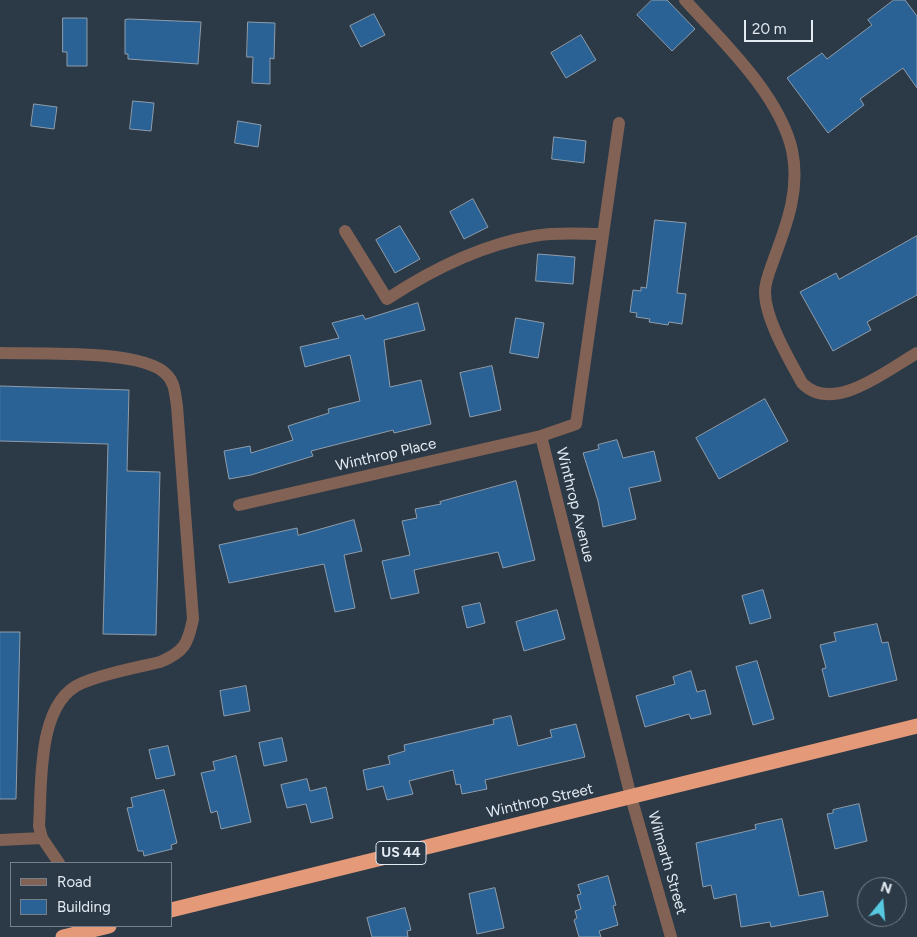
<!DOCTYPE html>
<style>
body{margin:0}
#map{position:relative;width:917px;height:937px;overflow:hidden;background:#2c3946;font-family:Figtree,sans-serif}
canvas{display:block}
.legend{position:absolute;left:10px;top:862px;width:162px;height:65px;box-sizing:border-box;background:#2c3946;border:1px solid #75808b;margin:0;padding:6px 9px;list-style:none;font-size:15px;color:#e2eaf2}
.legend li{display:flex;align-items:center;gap:10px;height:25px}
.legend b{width:25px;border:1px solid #75808b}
.north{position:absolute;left:857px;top:877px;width:50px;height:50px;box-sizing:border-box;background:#2c3946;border:1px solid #75808b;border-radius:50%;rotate:17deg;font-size:14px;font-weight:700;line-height:20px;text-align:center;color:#e2eaf2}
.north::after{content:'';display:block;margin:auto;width:18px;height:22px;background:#56c9e1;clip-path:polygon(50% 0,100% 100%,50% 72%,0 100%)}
.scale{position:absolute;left:744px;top:20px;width:69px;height:22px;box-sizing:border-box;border:2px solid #e2eaf2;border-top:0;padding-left:6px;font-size:15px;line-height:18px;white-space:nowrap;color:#e2eaf2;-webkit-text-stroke:4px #2c3946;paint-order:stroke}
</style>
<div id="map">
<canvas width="917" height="937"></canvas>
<ul class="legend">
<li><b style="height:6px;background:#816255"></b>Road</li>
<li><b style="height:14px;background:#2a6295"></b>Building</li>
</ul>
<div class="north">N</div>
<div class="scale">20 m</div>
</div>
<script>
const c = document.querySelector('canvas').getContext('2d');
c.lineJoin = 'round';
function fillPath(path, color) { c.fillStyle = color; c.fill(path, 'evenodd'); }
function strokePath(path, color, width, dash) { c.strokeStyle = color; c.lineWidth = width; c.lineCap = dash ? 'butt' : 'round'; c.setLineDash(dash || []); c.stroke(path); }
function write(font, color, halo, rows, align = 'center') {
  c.font = font + ' Figtree,sans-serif'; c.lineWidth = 4; c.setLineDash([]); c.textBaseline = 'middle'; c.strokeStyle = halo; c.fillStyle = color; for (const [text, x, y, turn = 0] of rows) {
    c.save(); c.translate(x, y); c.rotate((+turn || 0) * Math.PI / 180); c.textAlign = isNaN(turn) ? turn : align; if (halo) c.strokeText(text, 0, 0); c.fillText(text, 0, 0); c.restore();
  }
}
const building = new Path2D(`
 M652 0H667L695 29 672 51 637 15Z
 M894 0H905L917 16V88L903 68 860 99 864 105 828 133 787 78 822 53 827 59 872 25 868 20Z
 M374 14 385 35 361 47 350 26Z
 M63 18H87V66H67V52H63Z
 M129 19 201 22 198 64 128 59V54H125V20Z
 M248 22 275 23 274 59 270 58V84L252 83 253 57H247Z
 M581 35 596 60 566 78 551 53Z
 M133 101 154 103 151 131 130 129Z
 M34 104 57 107 54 129 31 126Z
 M238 121 261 125 258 147 235 143Z
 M554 137 586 141 584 163 552 159Z
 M473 199 488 227 464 239 450 212Z
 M655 220 686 223 677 293 686 294 682 324 669 322 668 325 649 322 650 319 636 317 637 313 630 312 633 290 641 291V287L646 288Z
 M400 226 420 259 395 273 376 240Z
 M917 236V295L867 322 871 330 833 351 800 292 836 273 839 279Z
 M538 254 575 257 573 284 536 281Z
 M418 303 425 330 384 340 390 387 421 380 431 424 394 433 393 430 311 451 313 456 251 475 229 479 224 451 250 446 251 453 293 440 288 426 329 413 328 409 360 401 350 355 305 367 300 347 339 338 332 323 363 315 365 319Z
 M516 318 544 323 538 358 510 353Z
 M492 366 501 410 470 417 460 373Z
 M0 386 129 390 127 471 160 472 156 635 103 634 108 444 0 441Z
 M765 399 788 441 719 479 696 438Z
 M617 440 623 458 654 451 661 481 629 488 636 519 603 527 598 501 583 453 599 449 598 445Z
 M516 481 535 560 503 568 498 552 414 570 419 593 391 599 382 561 410 555 402 521 417 518 415 509 441 504 440 502Z
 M354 520 362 551 344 555 355 608 335 612 324 564 229 583 219 545 297 528 298 535Z
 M763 590 771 618 750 624 742 596Z
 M480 603 485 623 467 628 462 607Z
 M557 610 565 639 524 651 516 622Z
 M877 624 882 643 888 642 897 680 829 697 822 669 826 668 820 645 836 641 834 633Z
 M0 632H20L16 799H0Z
 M757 661 774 719 753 725 736 667Z
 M691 671 697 692 705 690 711 714 691 719 689 714 645 727 636 696 675 684 673 677Z
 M246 686 250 711 224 716 220 691Z
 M511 716 518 746 552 737 550 730 576 724 585 757 485 780 487 789 462 794 460 784 456 785 453 770 409 781 413 794 387 800 383 786 367 790 363 770 390 764 388 756 405 751 404 745 494 724 493 720Z
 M282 738 287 761 264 766 259 743Z
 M168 746 175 775 156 779 149 750Z
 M236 756 251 822 221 829 217 811 211 813 201 773 215 770 213 762Z
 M307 779 310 791 326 787 333 818 311 823 306 804 287 808 281 785Z
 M164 790 177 843 171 845 172 849 144 856 143 851H138L127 808 133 807 131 798Z
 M859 804 867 841 835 849 827 814 833 813V810Z
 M782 819 799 896 823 891 828 916 771 927 770 922 741 927 736 894 714 899 711 885 703 887 696 843 756 829 755 825Z
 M608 876 616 905 613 906 618 925 599 931 601 937H579L574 920 577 918 575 911 581 909 577 895 581 894 578 885Z
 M495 888 504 928 477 934 469 894Z
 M405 908 411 930 407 931 408 937H372L367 918Z`);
fillPath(building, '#2a6295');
strokePath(building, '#8e9dac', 1);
strokePath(new Path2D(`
 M685 0C722 41 779 94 792 150 800 188 788 221 775 256 771 268 765 280 765 292 765 319 789 359 802 383 833 415 887 370 917 353
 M619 123 576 424 541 436 631 797 671 937
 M345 231 387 299C431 270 480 245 534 236 556 232 580 234 603 234
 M0 353C36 354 142 349 166 374 175 382 175 394 177 406L193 619C188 644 184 652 160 662 135 668 106 673 82 683 36 702 42 785 39 826L42 838 59 863
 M239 505 541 436
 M0 840 42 838`), '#816255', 12);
strokePath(new Path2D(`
 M171 910 917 726
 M63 937 109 926`), '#e49a78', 15);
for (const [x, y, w] of [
 [401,853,50]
]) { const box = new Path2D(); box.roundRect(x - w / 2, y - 11.5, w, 23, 4); c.fillStyle = '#2c3946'; c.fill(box); strokePath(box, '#e2eaf2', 1); }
write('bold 14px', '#e2eaf2', null, [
 ["US 44",401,853]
]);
write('15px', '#e2eaf2', '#2c3946', [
 ["Winthrop Place",386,455,-13],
 ["Winthrop Avenue",575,505,76],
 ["Winthrop Street",540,801,-13],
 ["Wilmarth Street",667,863,74]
]);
</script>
